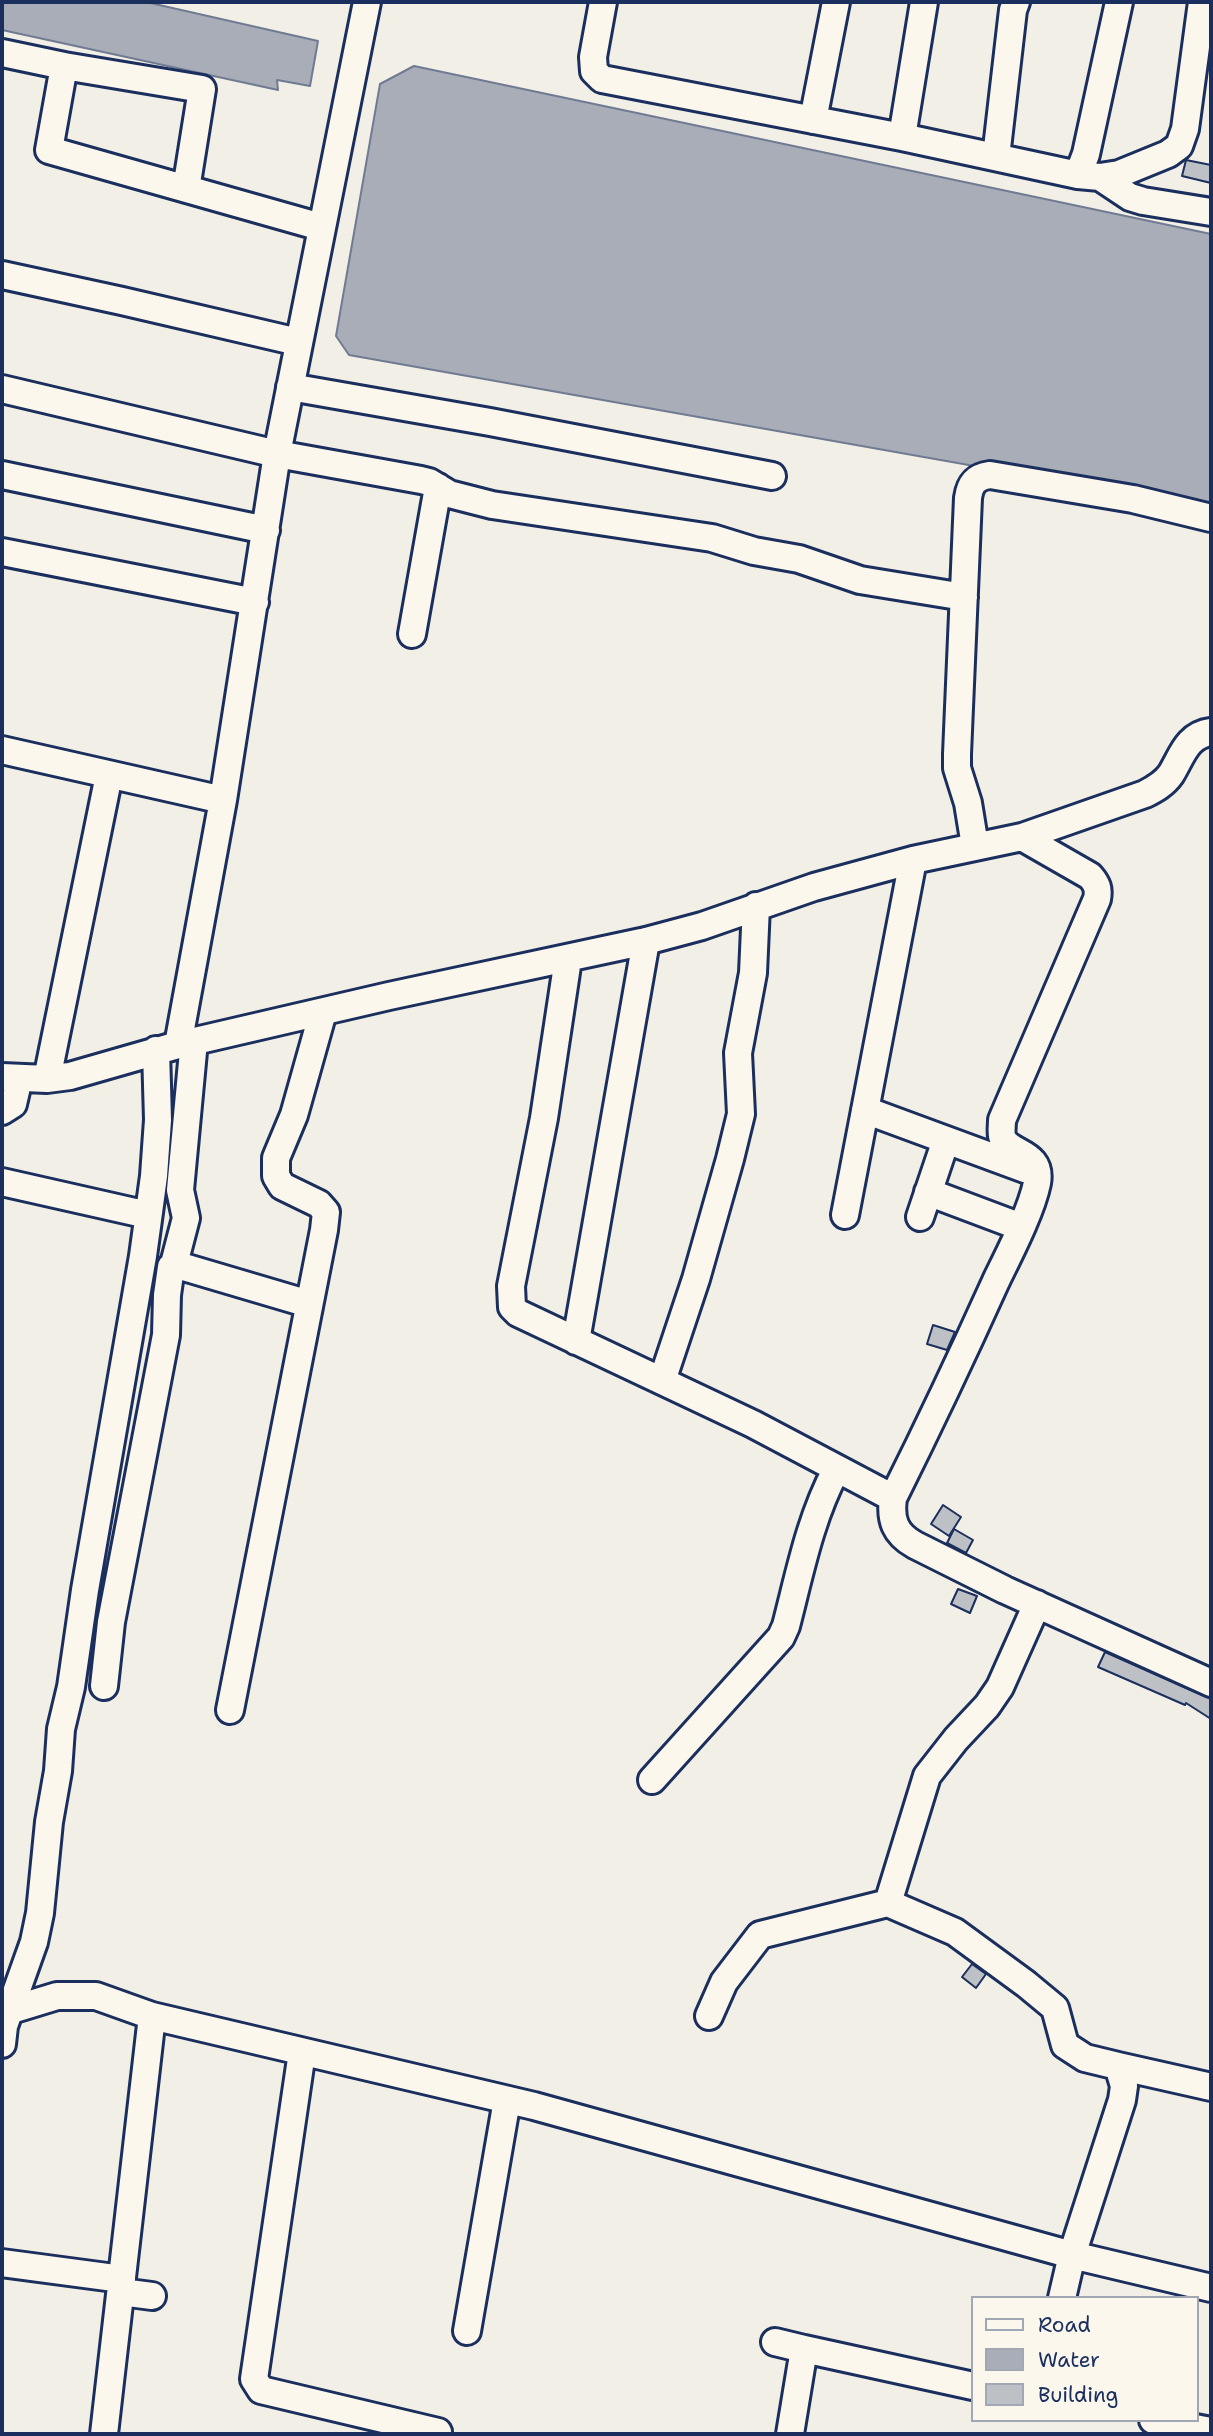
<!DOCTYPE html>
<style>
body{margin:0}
#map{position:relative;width:1213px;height:2436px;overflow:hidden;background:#f2efe6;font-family:"Shantell Sans",sans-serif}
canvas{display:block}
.frame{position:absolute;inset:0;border:4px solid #1b2f5e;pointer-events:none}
.legend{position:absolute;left:971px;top:2296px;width:228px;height:126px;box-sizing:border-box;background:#fbf7ec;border:2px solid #a1a7b3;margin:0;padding:9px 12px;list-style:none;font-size:21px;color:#1b2f5e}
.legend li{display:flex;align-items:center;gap:14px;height:35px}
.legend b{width:35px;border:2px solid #a1a7b3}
</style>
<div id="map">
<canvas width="1213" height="2436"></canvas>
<div class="frame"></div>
<ul class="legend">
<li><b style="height:9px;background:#fbf7ec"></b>Road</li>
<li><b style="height:19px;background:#a9adb7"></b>Water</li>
<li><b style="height:19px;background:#bdc0c4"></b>Building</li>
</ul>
</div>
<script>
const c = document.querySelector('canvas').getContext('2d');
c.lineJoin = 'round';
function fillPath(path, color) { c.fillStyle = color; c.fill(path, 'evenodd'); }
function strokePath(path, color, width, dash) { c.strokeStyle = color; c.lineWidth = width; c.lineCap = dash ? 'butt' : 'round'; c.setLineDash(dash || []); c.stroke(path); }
const water = new Path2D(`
 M2 2H146L318 41 310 86 277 80 278 90 2 30Z
 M414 66 1211 234V508L349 355 336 336 380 84Z`);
fillPath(water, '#a9adb7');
strokePath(water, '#707b93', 2);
const building = new Path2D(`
 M1186 160 1211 165V183L1182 176Z
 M933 1325 955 1332 947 1350 927 1344Z
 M943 1505 961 1517 949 1536 931 1524Z
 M954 1529 973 1540 966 1553 947 1543Z
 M958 1589 977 1596 970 1613 951 1604Z
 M1105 1652 1211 1699V1719L1186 1703 1185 1705 1098 1667Z
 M972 1964 986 1974 976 1988 962 1977Z`);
fillPath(building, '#bdc0c4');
strokePath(building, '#1b2f5e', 2);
const minor = new Path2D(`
 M603 2 593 57 594 71 602 79 902 137 1078 175 1100 177 1119 174 1168 154 1179 146 1185 129 1202 2
 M2 53 64 66 49 150 321 227
 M64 66 202 89 186 189
 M813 120 836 2
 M902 137 924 2
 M996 157 1013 10 1016 2
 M1078 175 1086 154 1119 2
 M1100 177 1130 197 1143 201 1211 212
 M2 275 122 301 298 342
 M290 387 490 422 772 476
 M2 389 277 454 421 480 429 482 449 494 492 505 712 538 754 551 799 559 860 580 964 597
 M2 475 266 530
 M2 552 255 602
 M412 634 438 487
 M2 750 223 800
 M1022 837 1090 876C1097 884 1099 889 1097 899L1002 1120C1002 1125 1001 1132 1002 1136 1006 1155 1043 1150 1037 1183 1031 1212 1009 1254 996 1281 963 1354 929 1426 893 1498 890 1520 895 1534 915 1545L1005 1590 1211 1683
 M975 846 968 803 957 768V754L968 498C970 484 975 477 990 475L1133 499 1211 518
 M568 959 544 1118 511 1286 512 1307 518 1313 753 1424 893 1498
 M178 1045 223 800 277 454 367 2
 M2 1077 47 1079 70 1076 178 1045 389 996 646 941 702 926 814 887 913 860 1022 837 1145 794C1155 789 1164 784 1171 774 1182 756 1187 735 1211 732
 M47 1079 109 775
 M865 1110 1025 1169
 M2 1111 13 1104 19 1078
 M2 1182 148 1215
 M928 1192 1021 1227
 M845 1215 913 860
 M920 1217 946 1140
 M174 1264 186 1218 180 1190 194 1041
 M576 1341 646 941
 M662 1381 696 1279 730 1159 741 1114 738 1053 753 973 756 906
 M1037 1604 1000 1687 987 1706 956 1739 927 1776 888 1903 955 1932 1026 1984 1055 2008 1065 2045 1085 2058 1118 2066 1124 2086 1122 2100 1072 2255 1062 2298
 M104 1686 111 1622 166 1335 167 1295 171 1267 177 1265 309 1304
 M230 1710 324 1230 326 1212 319 1204 282 1186 276 1176V1158L294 1115 323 1012
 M652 1780 781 1637 786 1626C800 1572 810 1519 836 1470
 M2 2009 8 2011 57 1996H96L152 2016 534 2106 1072 2255 1211 2288
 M709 2016 724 1982 760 1935 888 1903
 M2 2044 4 2026 34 1942 40 1913 49 1822 58 1771 61 1729 71 1687 85 1590 143 1256 154 1176 158 1120 156 1050
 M302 2052 254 2379 261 2390 438 2432
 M1118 2066 1211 2087
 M2 2263 122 2279
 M121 2292 152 2296
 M467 2331 507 2100
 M775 2342 804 2349
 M1153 2420 1211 2431
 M104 2434 152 2016
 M790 2434 804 2349 973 2386`);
strokePath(minor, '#1b2f5e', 32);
strokePath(minor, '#fbf7ec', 26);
</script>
